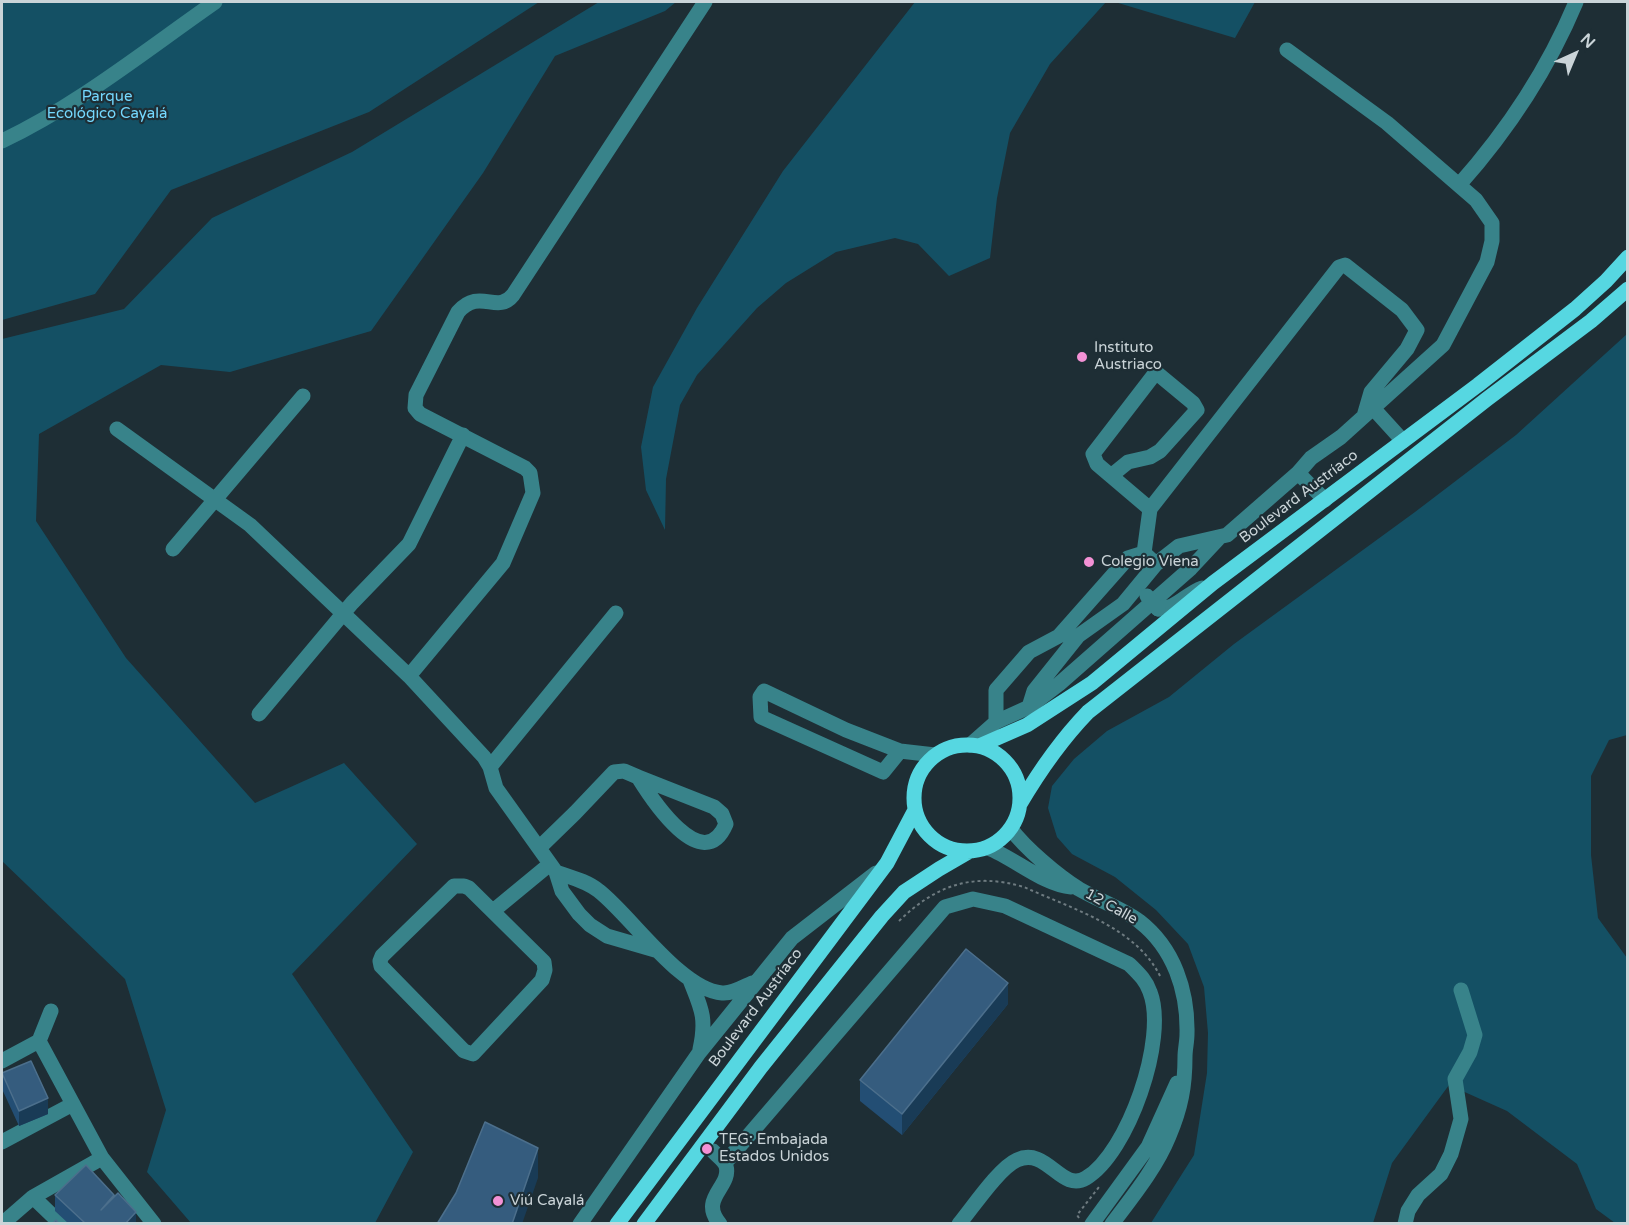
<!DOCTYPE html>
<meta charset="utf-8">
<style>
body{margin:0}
#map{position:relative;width:1629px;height:1225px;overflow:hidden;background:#1e2e35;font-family:"Varela Round",sans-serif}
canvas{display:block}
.frame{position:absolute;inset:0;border:3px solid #cad4d8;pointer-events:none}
.north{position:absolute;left:1545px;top:24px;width:60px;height:60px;-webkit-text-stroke:4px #1e2e35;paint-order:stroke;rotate:44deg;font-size:16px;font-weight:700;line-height:24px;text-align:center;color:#cad4d8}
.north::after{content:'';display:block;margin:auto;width:21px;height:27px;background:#cad4d8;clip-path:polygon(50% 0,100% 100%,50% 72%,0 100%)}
</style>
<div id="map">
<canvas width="1629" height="1225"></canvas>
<div class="frame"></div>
<div class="north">N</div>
</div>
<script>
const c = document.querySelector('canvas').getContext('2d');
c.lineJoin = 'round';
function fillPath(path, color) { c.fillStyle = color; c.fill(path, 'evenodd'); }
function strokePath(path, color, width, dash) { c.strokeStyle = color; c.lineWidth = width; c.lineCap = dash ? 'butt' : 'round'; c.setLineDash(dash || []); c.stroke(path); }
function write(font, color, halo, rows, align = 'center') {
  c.font = font + ' "Varela Round",sans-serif'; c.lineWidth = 4.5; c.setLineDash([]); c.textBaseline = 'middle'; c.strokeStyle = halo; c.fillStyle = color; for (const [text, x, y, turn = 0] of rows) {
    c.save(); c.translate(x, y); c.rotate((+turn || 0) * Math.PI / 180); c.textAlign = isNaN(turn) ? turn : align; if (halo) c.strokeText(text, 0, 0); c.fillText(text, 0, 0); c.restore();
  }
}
fillPath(new Path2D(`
 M2 2H539L369 112 171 190 95 294 2 320Z
 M599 2H676L665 11 555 56 483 173 371 331 230 372 161 365 39 434 36 521 126 658 255 803 344 763 417 844 292 974 413 1152 375 1223H191L147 1172 166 1110 125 979 2 861V339L124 309 212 218 352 152Z
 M915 2H1106L1050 64 1010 133 997 198 990 258 949 276 918 244 895 238 836 252 786 283 757 308 697 375 680 405 666 479 665 530 646 490 641 447 653 387 697 308 783 171Z
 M1115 2H1255L1235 38Z
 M1627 334V735L1609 740 1591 776V855L1598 918 1627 958V1223H1615L1596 1209 1577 1164 1507 1111 1449 1085 1392 1163 1373 1223H1151L1194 1155 1207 1073 1208 1033 1204 987 1188 944 1156 910 1115 877 1072 854 1057 837 1048 808 1052 786 1074 759 1107 731 1169 697 1234 644 1415 512 1516 435Z`), '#145064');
strokePath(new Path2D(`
 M899 921C936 885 973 872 1024 887 1072 909 1137 927 1161 978
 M1079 1218 1077 1215 1099 1187`), '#6e7b80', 2, [3, 3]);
strokePath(new Path2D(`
 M2 141C78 105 146 50 215 2
 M1459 185C1507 131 1548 69 1576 2
 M1373 408 1403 441
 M117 429 250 525 409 676 484 757 490 767 496 788 556 872 562 891 579 914 590 925 607 936 655 950
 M1298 473 1325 500
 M1112 475 1128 462 1150 457 1160 451 1197 410 1193 403 1158 374 1153 376 1093 454 1097 464 1150 509
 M173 549 303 396
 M1156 564 1144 553 1150 509 1339 267 1345 265 1402 310 1417 330 1407 349 1371 392 1364 416
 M1158 609C1175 610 1187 593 1202 588
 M409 676 503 563 533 493 530 473 525 468 420 414 415 408 416 395 458 312C480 287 497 315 513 295L705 2
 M1029 707 1034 691 1078 636 1123 604 1156 564 1179 546 1227 535 1298 473 1311 458 1341 437 1443 345 1487 262 1492 241V223L1476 200 1387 123 1287 50
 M259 714 352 603 409 544 463 435
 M996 722 1029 707 1059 684 1191 568 1220 537
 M970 745 996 722V690L1029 652 1059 636 1128 558 1144 553
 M900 751 883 772 761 717 760 697 764 691 846 730 900 751 935 755
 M490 767 616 613
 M638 777 714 807 722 814 726 824C703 878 651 798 638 777Z
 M1011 829C1025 848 1058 876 1079 889 1098 900 1121 908 1139 921 1174 948 1188 991 1187 1034 1187 1042 1185 1049 1185 1057 1185 1086 1181 1108 1169 1136 1156 1168 1133 1196 1112 1224
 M539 848 575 813 614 772 624 771 638 777
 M988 848C1014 858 1044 885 1071 887
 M556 872C570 877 587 881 599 891 631 916 681 990 722 993 732 994 743 987 752 983
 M454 886H464L469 888 544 962 545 970 542 980 473 1054 464 1051 381 966 380 961 382 956Z
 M493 911 550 864
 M690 980C701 1008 707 1017 700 1049
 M39 1041 102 1158 154 1224
 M2 1061 39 1041 51 1011
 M2 1142 73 1104
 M713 1151C717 1156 724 1160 726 1166 732 1187 698 1198 720 1224
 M725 1163 945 907 973 899 1005 906 1129 964C1138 973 1146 980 1150 992 1168 1038 1128 1153 1086 1178 1061 1193 1047 1146 1017 1160 999 1168 973 1207 959 1224
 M33 1197 61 1224
 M2 1224 33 1197 102 1158
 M580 1224 699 1053 792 938 876 873
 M1092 1224 1148 1147 1177 1083
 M1405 1224 1408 1211 1418 1195 1441 1174 1451 1154 1461 1119 1455 1079 1470 1052 1475 1035 1461 990`), '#38838a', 15);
strokePath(new Path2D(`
 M914 798a53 53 0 1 1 106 0a53 53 0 1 1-106 0Z
 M979 746 1027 725 1092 683 1213 583 1478 385 1575 309 1606 281 1628 257
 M1020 804C1040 770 1061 740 1088 712L1487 399 1591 321 1628 289
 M617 1224 887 863 915 810
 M644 1224 761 1067 882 916 904 892 939 869 970 851`), '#56d7e1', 15);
strokePath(new Path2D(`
 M1147 596 1158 609`), '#38838a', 15);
fillPath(new Path2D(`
 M1008 1004 902 1135 860 1101V1080Z
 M2 1073 48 1114 19 1126 2 1089Z
 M55 1195 114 1197 136 1224H69L55 1211Z`), '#234e74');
fillPath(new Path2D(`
 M1008 983V1004L902 1135V1114Z
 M48 1098V1114L19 1126V1111Z
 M538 1148V1178L522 1224H512Z
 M136 1212V1224H125Z`), '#193b56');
const building = new Path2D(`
 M966 949 1008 983 902 1114 860 1080Z
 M31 1061 48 1098 19 1111 2 1073Z
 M485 1122 538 1148 512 1224H437L456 1193Z
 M86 1165 114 1195 101 1210 118 1193 136 1212 125 1224H86L55 1195Z
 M56 1220 59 1224H52Z`);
fillPath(building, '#355c7e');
strokePath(building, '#4c6f8c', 1.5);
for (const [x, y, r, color] of [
 [1082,357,6,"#f391d5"],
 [1089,562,6,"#f391d5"],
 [707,1149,6,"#f391d5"],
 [498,1201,6,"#f391d5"]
]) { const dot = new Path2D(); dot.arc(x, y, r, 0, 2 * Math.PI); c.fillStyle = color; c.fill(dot); strokePath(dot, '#1e2e35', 2); }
write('15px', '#74d8fe', '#1e2e35', [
 ["Parque",107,97],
 ["Ecológico Cayalá",107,114]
]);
write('15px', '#cad4d8', '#1e2e35', [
 ["Instituto",1094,348],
 ["Austriaco",1094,365],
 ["Colegio Viena",1101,562],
 ["TEG: Embajada",719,1140],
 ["Estados Unidos",719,1157],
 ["Viú Cayalá",510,1201]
], 'left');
write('15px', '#cad4d8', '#1e2e35', [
 ["Boulevard Austríaco",1299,497,-37],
 ["12 Calle",1111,907,29],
 ["Boulevard Austríaco",756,1008,-53]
]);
</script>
